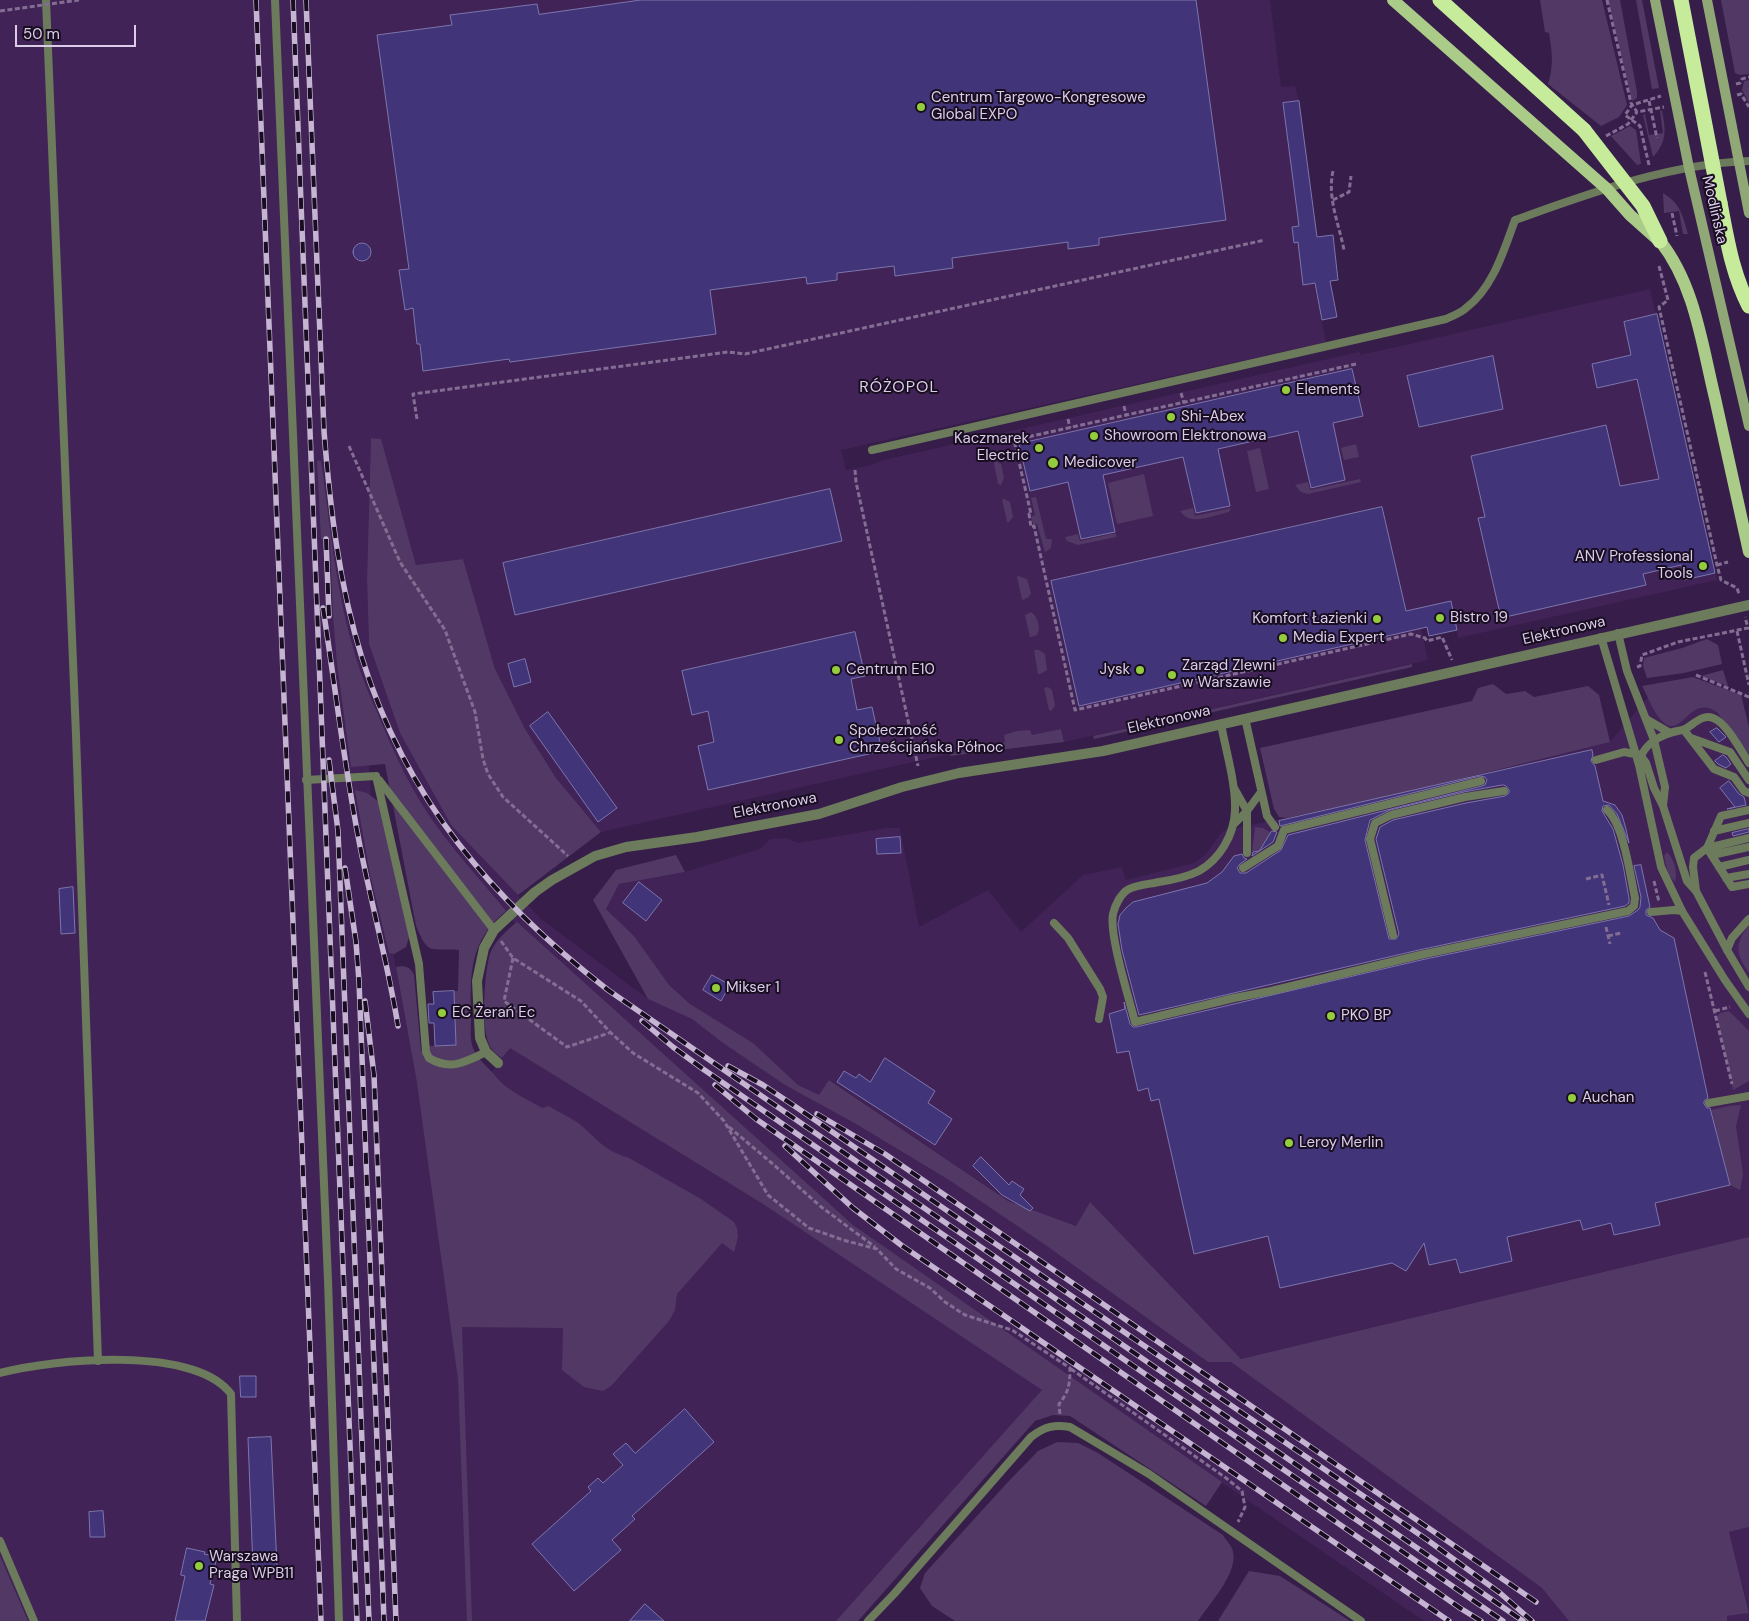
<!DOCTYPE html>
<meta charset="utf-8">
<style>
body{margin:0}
#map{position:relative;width:1749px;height:1621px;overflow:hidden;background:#371d4a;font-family:"DM Sans",sans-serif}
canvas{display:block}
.scale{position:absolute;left:15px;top:25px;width:121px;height:22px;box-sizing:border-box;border:2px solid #dbcce8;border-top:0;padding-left:6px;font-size:15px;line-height:18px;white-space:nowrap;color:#dbcce8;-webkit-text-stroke:4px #190e21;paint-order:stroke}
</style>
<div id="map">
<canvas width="1749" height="1621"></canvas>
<div class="scale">50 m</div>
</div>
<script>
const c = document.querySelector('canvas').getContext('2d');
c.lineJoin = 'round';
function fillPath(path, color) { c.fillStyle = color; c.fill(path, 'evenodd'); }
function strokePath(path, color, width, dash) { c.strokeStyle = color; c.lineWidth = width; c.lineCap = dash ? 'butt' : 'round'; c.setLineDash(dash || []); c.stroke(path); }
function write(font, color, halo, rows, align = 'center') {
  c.font = font + ' "DM Sans",sans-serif'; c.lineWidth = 4; c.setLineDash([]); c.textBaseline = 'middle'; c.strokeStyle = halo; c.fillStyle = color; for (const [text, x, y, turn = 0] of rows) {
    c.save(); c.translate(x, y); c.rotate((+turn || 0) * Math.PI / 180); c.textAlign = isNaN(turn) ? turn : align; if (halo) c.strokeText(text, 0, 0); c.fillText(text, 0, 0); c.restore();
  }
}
fillPath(new Path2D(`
 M0 0H1270L1281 87 1295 86 1299 101 1317 237 1333 235 1338 280 1314 283 1326 342 841 450 846 470 868 466 884 460 1359 352 1361 355 1650 289 1717 580 1458 638 1450 601 1417 609 1428 660 1064 742 1061 729 601 832 556 778 525 729 495 669 463 559 416 565 381 439 371 438 367 578 369 644 400 733 451 825 540 918 648 999 692 1019 723 1043 785 1085 856 1124 949 1180 1044 1244 1208 1362H1231L1542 1588 1569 1621H1424L1082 1387 853 1225 519 928 434 833 385 745 369 766 374 849 417 1083 490 1074 510 1048 763 1204 1043 1390 836 1621H0Z
 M1703 685 1749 754V1237L1241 1359 1090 1202 1076 1226 1008 1201 830 1080 819 1096 798 1085 753 1043 690 1004 669 985 634 936 606 909 619 884 685 872 760 849 770 839 787 838 798 843 885 828H900L919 927 988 890 1021 932 1083 875 1122 867 1126 880 1194 863 1205 855 1223 831 1404 793 1610 742 1650 695Z
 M1749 1527V1609L1729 1532Z
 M1749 1613V1621H1727L1726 1616Z`), '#422357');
fillPath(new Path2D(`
 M1540 0H1602L1627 105 1619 117 1601 126 1548 84C1554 65 1552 52 1549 33L1545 32Z
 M1608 0H1620L1637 92V98L1632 101Z
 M1636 0H1642L1659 88 1652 89Z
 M1721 0H1749V74L1740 75 1735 73Z
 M1749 80V103L1742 90 1744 81Z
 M1660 111H1662C1666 130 1667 142 1653 157L1643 115 1645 114 1649 135 1663 133Z
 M1630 126 1636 130 1641 164 1637 165 1611 136Z
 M1663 193C1680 203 1683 216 1688 234H1683L1679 211 1664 213Z
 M371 438 381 439 416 565 463 559 495 669 525 729 556 778 601 832 518 895 451 825 400 733 369 644 367 578Z
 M1356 444 1359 457 1344 460 1341 448Z
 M1260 448 1269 489 1256 492 1247 451Z
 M317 461H321C330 522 335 585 352 644 358 667 367 690 377 712 394 753 413 796 441 832 461 859 484 884 506 911 469 941 470 974 471 1018 471 1029 469 1042 475 1052 479 1059 484 1064 490 1070 494 1074 498 1080 503 1084 514 1094 529 1100 542 1108L549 1106C559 1113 573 1118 583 1127 601 1143 604 1150 629 1158L701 1199 734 1222 737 1228 738 1237 734 1252 722 1243 677 1294 675 1310 669 1321 611 1386 603 1391 584 1387 562 1370 563 1328 462 1327 472 1621H467L458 1379 417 1083 396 967C404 965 411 967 414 975L421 1051 428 1052V1048L430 1046 456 1045 454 991H458L459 950C429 948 429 956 416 926L385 764 351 767 337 663 333 615 330 540 321 539Z
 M995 461 1001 464 1004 478 1001 485 998 484 994 463Z
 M1144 474 1153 516 1117 524 1108 483Z
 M1360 479 1361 482 1308 494 1301 492 1295 485 1308 482 1310 490Z
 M1036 497 1046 539H1052L1051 548 1045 552 1037 524H1033L1031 517 1035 515 1031 498Z
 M1002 499H1004L1010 502 1013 517 1009 522H1007Z
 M1193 508 1195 516 1231 508 1229 512C1214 515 1190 527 1180 511Z
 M1116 533V537L1078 545 1067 541 1065 537 1078 534 1080 541Z
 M1018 576 1027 579 1031 593 1029 597 1023 600 1022 599 1017 577Z
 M1031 612C1038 616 1041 629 1037 635L1031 637H1030L1025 615Z
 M1707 639 1718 645 1722 664 1684 673 1647 678 1643 666 1644 658 1682 648Z
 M1034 650H1039L1045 654 1047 670 1040 674H1038Z
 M1412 664V667L1094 739 1093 736Z
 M1723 670 1728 686 1701 676Z
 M1693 677 1741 695 1749 727V759L1718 713C1689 691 1682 743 1661 720 1653 711 1648 697 1642 686Z
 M1493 684 1506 694 1525 691 1534 697 1588 686 1599 695 1610 742 1404 793 1286 818 1279 817 1274 809 1260 748 1472 701 1478 688Z
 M1048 687 1052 690 1055 706 1051 711 1049 710 1044 688Z
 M1061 729 1064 742 950 756 951 753 1005 742 1004 735 1017 731 1030 730 1032 735Z
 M355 790 367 793 379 802 409 937 406 947 394 954 389 953 370 874Z
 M1255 827 1263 828 1271 833 1259 851 1252 852Z
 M1667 852C1674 859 1678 872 1675 882 1667 875 1666 865 1664 856Z
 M676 855 685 872 619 884 606 909 634 936 669 985 690 1004 753 1043 798 1085 819 1095 829 1080 1008 1201 1076 1226 1090 1202 1241 1359 1749 1237V1527L1729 1532 1749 1613 1727 1616V1621H1569L1542 1588 1231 1362H1208L1044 1244 949 1180 856 1124 785 1085 723 1043 692 1019 648 999 593 900 616 870Z
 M517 922 853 1225 1222 1482 1206 1506 1070 1416 1053 1415 1035 1421 858 1621H836L1042 1390 763 1204 510 1048 502 1058C496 1054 491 1050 489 1044 481 1027 484 969 491 951 497 939 506 931 517 922Z
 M1749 925V973C1736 954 1734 944 1749 925Z
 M1729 1011 1749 1031V1081L1733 1090 1717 1017 1720 1013Z
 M1741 1105 1736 1126 1743 1174 1740 1190 1730 1185 1711 1110 1729 1106Z
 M1057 1442 1078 1443 1098 1453 1223 1535C1226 1540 1232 1546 1233 1552 1238 1573 1210 1603 1198 1621H955L932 1606 920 1588 925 1573 1007 1483 1038 1451Z
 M0 1556 28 1621H0Z
 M1249 1571 1280 1576 1350 1621H1218Z`), '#523965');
const building = new Path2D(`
 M641 0H1196L1226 220 1099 238V245L1068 249V242L952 258 953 268 895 276 894 266 837 273V280L807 284 806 277 710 290 716 334 510 362 509 359 423 371 420 344H417L413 308 405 310 399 270 409 269 377 35 452 25 450 15 537 4 539 14Z
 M1299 101 1317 237 1333 235 1338 280 1330 281 1337 317 1322 320 1315 283 1303 285 1298 242 1294 243 1292 227 1299 226 1283 103Z
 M353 252a9 9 0 1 1 18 0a9 9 0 1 1-18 0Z
 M1657 314 1715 573 1684 580 1681 565 1643 574 1646 585 1501 618 1478 518 1485 517 1471 456 1606 425 1620 486 1659 479 1637 379 1597 388 1592 364 1631 355 1624 322Z
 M1493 356 1503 409 1419 427 1407 376Z
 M1352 369 1363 416 1333 423 1345 480 1311 488 1298 431 1218 449 1230 506 1196 513 1183 457 1103 475 1115 532 1081 539 1068 482 1030 491 1019 444Z
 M830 489 842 541 515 615 503 563Z
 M1382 507 1406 611 1451 601 1457 630 1429 636 1427 627 1079 706 1051 581Z
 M855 632 865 676 851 679 857 710 872 707 882 751 708 790 698 746 714 742 708 711 692 715 682 671Z
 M525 659 531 682 514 687 508 664Z
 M548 712 617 808 598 822 530 726Z
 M1717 728 1726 737 1719 742 1710 732Z
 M1592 750 1593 755 1591 761 1595 766 1603 801 1615 805 1622 815 1626 829 1629 843 1617 814 1609 805 1603 806 1602 811 1613 829 1623 865 1629 898V903L1625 906 1419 950 1139 1015 1122 950 1118 924 1120 915 1126 908 1133 902 1207 883 1222 872 1234 856 1242 854 1244 858 1247 859 1240 864 1237 868 1240 873H1246L1281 850 1288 835 1482 786 1485 785 1487 780 1485 777 1480 776 1280 826 1279 821ZM1503 785 1506 786 1509 790V793L1505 796 1466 803 1393 820 1380 827 1376 839 1399 934 1396 939H1389L1365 840 1370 820 1390 810 1464 792Z
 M1723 755 1726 757 1731 764 1726 768 1718 764 1715 761Z
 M1729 781 1739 794 1744 797 1746 805 1727 809 1735 807 1720 788Z
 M1749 829V832L1733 836 1732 833Z
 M1272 831 1277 832 1273 842 1252 856 1253 852 1259 851Z
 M900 837 901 853 877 854 876 839Z
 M1641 865 1650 907 1646 910V915L1653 918 1660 930 1674 938 1708 1098 1704 1101V1104L1707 1108H1710L1730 1185 1655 1203 1660 1225 1614 1235 1611 1223 1583 1230 1580 1220 1507 1237 1512 1261 1460 1273 1456 1259 1429 1265 1424 1243 1406 1271 1392 1263 1280 1288 1268 1236 1194 1254 1159 1099 1151 1101 1148 1088 1138 1091 1129 1051 1117 1053 1109 1014 1125 1009 1124 1002 1130 1024 1133 1027H1136L1421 960 1629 916 1638 910 1640 907 1641 897 1634 866Z
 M639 882 662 900 646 921 623 903Z
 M73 887 75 933 61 934 59 889Z
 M712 975 730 985 721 1001 703 990Z
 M454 991 456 1045 435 1046 434 1023H429L428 1004H434L433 992Z
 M885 1058 935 1091 928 1103 952 1119 935 1145 837 1082 844 1071 856 1078 859 1074 870 1082Z
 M981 1157 1009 1185 1012 1181 1024 1189 1020 1195 1033 1208 1030 1211 1002 1195 973 1166Z
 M240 1376H256V1397H241Z
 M685 1409 714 1442 632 1516 635 1519 612 1540 621 1550 574 1591 532 1544 591 1491 588 1487 598 1478 603 1483 623 1465 613 1454 626 1443 635 1453Z
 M271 1437 277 1567 253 1568 248 1438Z
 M103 1511 105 1537H90L89 1512Z
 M187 1548 205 1552 204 1554 217 1557 210 1584 214 1585 205 1621H175L185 1576 181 1575Z
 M645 1604 664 1621H630Z`);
fillPath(building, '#413478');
strokePath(building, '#7c76ad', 1);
strokePath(new Path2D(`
 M1607 0 1631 103 1637 112 1664 107
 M1736 84 1740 83 1742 79 1749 77
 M1737 95 1741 94 1749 107
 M1649 101 1657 138
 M1606 136 1628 124 1637 112
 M1649 165 1640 126 1625 115 1632 105 1661 96
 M1333 171C1327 198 1339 224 1344 250
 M1333 200 1349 192 1351 176
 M1672 213 1677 236
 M1659 266 1668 300 1659 307 1717 565 1721 580 1737 588 1739 594
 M1356 364 1014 440 1031 514H1029L1031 527 1034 526 1075 710 1411 634 1425 638 1427 641 1442 637 1452 660
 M1181 393 1184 403
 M1124 406 1126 415
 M417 419 413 394 728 352 745 354 1265 240
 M1068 419 1070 428
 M349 446 400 562 445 630 475 712 483 759 488 774 503 797 568 856
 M855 470 856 482 918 766
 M1717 565 1728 562
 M1737 631 1749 685
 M1637 667 1640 666 1642 655 1678 642 1748 628 1745 617
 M1696 675 1749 697
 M1586 879 1602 875 1609 905
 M1654 881 1659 902
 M1606 927 1610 944
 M1608 936 1621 933
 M501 941 513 958 581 1001 610 1032 633 1053 698 1093 724 1121 768 1195 809 1228 843 1240 877 1249 896 1269 930 1288 945 1302 965 1315 1012 1330 1070 1368C1070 1383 1069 1392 1059 1404L1060 1415
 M513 958 504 1001 567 1047 609 1033
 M1705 972 1732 1084
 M1715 1011 1730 1007
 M729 1127 774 1165 820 1206 875 1247
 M1071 1369 1226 1478 1242 1491 1245 1507 1238 1522`), '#836e93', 3, [5, 2.5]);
strokePath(new Path2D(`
 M46 0 76 735 98 1361
 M275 0 328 1280 339 1621
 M872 450 1446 319C1452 316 1461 313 1466 308 1493 288 1504 250 1515 220 1591 193 1668 164 1749 161
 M1618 633 1627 671 1654 740 1665 787 1663 806 1687 881 1696 891 1727 950 1749 987
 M1601 637 1639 765 1661 867 1682 911 1725 980 1749 1014
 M1245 718 1267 816 1275 827
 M1646 719 1670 733
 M1221 724C1226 752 1236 783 1235 811 1234 835 1220 859 1199 871 1187 877 1172 880 1159 882 1150 884 1137 885 1129 889 1121 893 1115 905 1113 914 1109 935 1129 998 1135 1022L1234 998 1271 991 1420 955 1628 911 1634 906 1635 898C1630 875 1624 825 1607 810
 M1684 730 1714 769 1734 777 1744 791 1749 793
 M1691 738 1730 752 1749 780
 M1596 760 1624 752 1640 755 1646 763 1654 788 1663 806
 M1639 764C1641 748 1655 738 1670 733 1675 731 1680 731 1685 729 1694 724 1702 714 1713 718 1726 722 1741 751 1749 763
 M376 776 419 964 426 1052 429 1058C450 1071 466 1062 486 1052
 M306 780 376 776
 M379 780 494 930
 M1234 788 1247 811V853
 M1749 810 1721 816 1707 848 1732 887 1749 884
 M1233 825 1247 811 1261 792
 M1714 831 1749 823
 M1712 855 1749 847
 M1719 867 1749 860
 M1243 868 1278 846 1284 830 1481 781
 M1726 878 1749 874
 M1696 891 1693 867 1694 858 1707 848 1749 838
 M1651 912 1674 910 1682 911
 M1054 923 1068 938 1100 989 1103 997 1099 1019
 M1393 935 1370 839 1375 823 1391 815 1465 797 1504 791
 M1727 950 1732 938 1749 919
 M1709 1103 1749 1096
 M0 1373C53 1359 195 1345 231 1394L237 1621
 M0 1541 34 1621
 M868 1621 894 1594 1031 1437C1044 1427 1054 1424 1070 1427L1149 1474 1361 1621`), '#6b7b5b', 8);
strokePath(new Path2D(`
 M498 1063 486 1052 480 1038 477 981 484 948 494 930 535 892 552 880 595 856 626 847 697 837 819 814 902 787 959 773 1103 751 1749 605`), '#6b7b5b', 10);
strokePath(new Path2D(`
 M1655 0 1689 168 1749 426
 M1707 0 1749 213`), '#90a875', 10);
strokePath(new Path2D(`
 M1660 241C1695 285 1702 345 1715 398 1726 449 1738 501 1749 552`), '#abcb89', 12);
strokePath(new Path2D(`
 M1440 0 1584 130
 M1720 203C1727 239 1732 273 1749 306`), '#c5eb9b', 15);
const rail = new Path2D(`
 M256 0 321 1621
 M293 0 357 1621
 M306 0 324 431C330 507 339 585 362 658 406 799 493 901 608 990L1523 1621
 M326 539 329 616
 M323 608C335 685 344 764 359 841 371 903 388 964 398 1026
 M329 760 338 831 369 1621
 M345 868 356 942 359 981 384 1621
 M365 1001 374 1075 396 1621
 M642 1021 673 1047 703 1069 1503 1621
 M728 1066 763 1085 796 1107 1426 1539 1500 1593 1532 1621
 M715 1085 756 1119 1460 1608 1481 1621
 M817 1114 885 1154 1536 1602
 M785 1146 853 1208 901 1245 1449 1621`);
strokePath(rail, '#c5b4d2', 5.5);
strokePath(rail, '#190e21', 4, [11]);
strokePath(new Path2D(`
 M0 11 79 0`), '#836e93', 3, [5, 2.5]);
strokePath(new Path2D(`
 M1393 0 1607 189 1630 215 1658 240`), '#abcb89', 12);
strokePath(new Path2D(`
 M1681 0 1720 203
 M1584 130 1643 206 1660 241`), '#c5eb9b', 15);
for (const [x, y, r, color] of [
 [921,107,5,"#93cd3d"],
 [1286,390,5,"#93cd3d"],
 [1171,417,5,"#93cd3d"],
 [1094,436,5,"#93cd3d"],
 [1039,448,5,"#93cd3d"],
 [1053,463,6,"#93cd3d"],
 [1703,566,5,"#93cd3d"],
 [1440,618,5,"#93cd3d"],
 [1377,619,5,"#93cd3d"],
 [1283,638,5,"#93cd3d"],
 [836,670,5,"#93cd3d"],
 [1140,670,5,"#93cd3d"],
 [1172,675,5,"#93cd3d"],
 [839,740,5,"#93cd3d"],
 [716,988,5,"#93cd3d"],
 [442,1013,5,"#93cd3d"],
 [1331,1016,5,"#93cd3d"],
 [1572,1098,5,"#93cd3d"],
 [1289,1143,5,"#93cd3d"],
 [199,1566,5,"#93cd3d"]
]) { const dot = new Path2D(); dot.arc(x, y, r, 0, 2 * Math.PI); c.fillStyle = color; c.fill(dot); strokePath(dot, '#190e21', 2); }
write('15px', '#dbcce8', '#190e21', [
 ["Centrum Targowo-Kongresowe",931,98],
 ["Global EXPO",931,115],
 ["Elements",1296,390],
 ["Shi-Abex",1181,417],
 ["Showroom Elektronowa",1104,436],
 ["Kaczmarek",1029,439,"right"],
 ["Electric",1029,456,"right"],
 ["Medicover",1064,463],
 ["ANV Professional",1693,557,"right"],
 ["Tools",1693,574,"right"],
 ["Bistro 19",1450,618],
 ["Komfort Łazienki",1367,619,"right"],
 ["Media Expert",1293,638],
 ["Zarząd Zlewni",1182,666],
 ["w Warszawie",1182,683],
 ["Centrum E10",846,670],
 ["Jysk",1130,670,"right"],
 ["Społeczność",849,731],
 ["Chrześcijańska Północ",849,748],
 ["Mikser 1",726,988],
 ["EC Żerań Ec",452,1013],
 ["PKO BP",1341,1016],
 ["Auchan",1582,1098],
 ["Leroy Merlin",1299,1143],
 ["Warszawa",209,1557],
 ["Praga WPB11",209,1574]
], 'left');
write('15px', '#dbcce8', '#190e21', [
 ["Modlińska",1714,210,77],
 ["Elektronowa",1564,631,-13],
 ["Elektronowa",1169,720,-13],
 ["Elektronowa",775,806,-11]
]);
c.letterSpacing = '1px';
write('16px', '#dbcce8', '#190e21', [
 ["RÓŻOPOL",899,388]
]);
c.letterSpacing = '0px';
</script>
